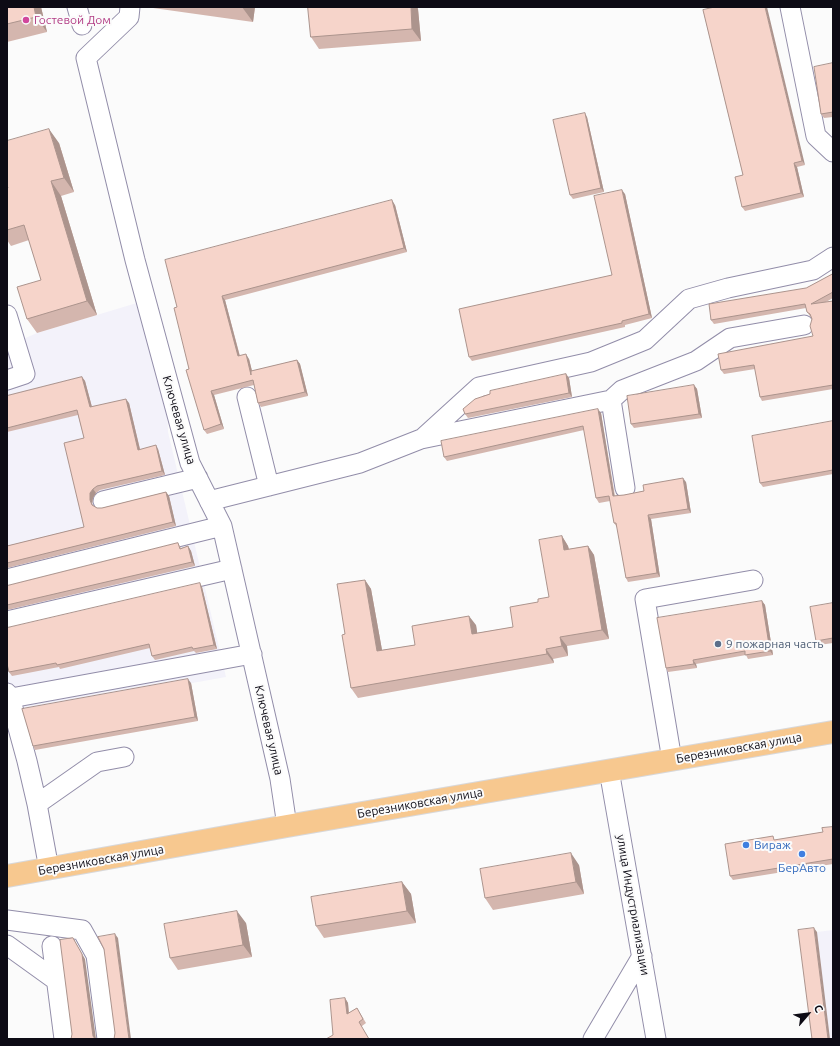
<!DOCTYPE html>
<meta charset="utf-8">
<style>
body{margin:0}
#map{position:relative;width:840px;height:1046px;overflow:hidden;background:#fbfbfb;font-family:Ubuntu,sans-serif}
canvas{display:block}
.frame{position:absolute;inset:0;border:8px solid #0d0b15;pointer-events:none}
.north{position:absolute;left:788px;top:994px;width:40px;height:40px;-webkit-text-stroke:3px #fbfbfb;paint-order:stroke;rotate:62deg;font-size:11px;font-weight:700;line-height:16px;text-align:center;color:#0d0b15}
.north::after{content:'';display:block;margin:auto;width:14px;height:18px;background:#0d0b15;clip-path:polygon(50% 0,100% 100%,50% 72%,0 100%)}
</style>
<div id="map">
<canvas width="840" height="1046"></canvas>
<div class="frame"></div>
<div class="north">С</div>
</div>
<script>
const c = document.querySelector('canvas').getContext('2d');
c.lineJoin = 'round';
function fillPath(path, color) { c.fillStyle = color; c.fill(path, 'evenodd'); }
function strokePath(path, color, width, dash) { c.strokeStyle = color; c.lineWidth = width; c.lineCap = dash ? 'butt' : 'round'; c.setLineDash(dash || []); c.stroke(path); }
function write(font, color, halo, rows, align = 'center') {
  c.font = font + ' Ubuntu,sans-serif'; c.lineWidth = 4; c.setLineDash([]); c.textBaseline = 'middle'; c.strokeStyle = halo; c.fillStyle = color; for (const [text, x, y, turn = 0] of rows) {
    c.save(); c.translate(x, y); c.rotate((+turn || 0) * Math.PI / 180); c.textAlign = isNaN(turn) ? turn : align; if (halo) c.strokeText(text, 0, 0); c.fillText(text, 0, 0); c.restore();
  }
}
fillPath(new Path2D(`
 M140 302 167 404 168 432 226 677 7 716V346L37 333Z
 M833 930V1039H814L801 934Z`), '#f3f2fa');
const minor = new Path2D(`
 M77 7 82 25
 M130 7 129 17 86 58 135 260 190 463 222 526 280 779 287 826
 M790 7 816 136 833 152
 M7 315 25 374 7 380
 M247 397 269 486
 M611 400 622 390 696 361 730 338 804 325
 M423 438 479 387 591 362 645 340 689 299 728 288 813 270 833 257
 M103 501 198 478
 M209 501 360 463 421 439 611 400 625 488
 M7 579 222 526
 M7 621 232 569
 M7 693 11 698 15 717 27 761 37 804
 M11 698 252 654
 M672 760 645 599 753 580
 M609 770 656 1039
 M49 869 37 804 97 762 124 757
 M7 920 82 930 96 955 107 1039
 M7 945 57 981
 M52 946 64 1039
 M593 1039 642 956`);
const major = new Path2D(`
 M7 876 287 826 833 732`);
strokePath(minor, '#928da9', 21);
strokePath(major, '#d8d8da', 24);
strokePath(minor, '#fff', 19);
strokePath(major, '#f7c88f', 22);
fillPath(new Path2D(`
 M7 7H41L47 32 7 42Z
 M146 7H255L253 22Z
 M308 7H417L418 9 421 41 319 49 311 37Z
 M703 10 805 165 797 167 804 197 745 211 742 207 743 175Z
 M833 63V117L824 118 821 114Z
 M587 117 604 192 573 199 570 195Z
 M59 143 74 192 61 196 97 315 37 333 27 319 41 280 29 240 11 246 7 240V188Z
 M625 194 652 318 625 325V327L472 361 469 357 612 275Z
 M395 205 407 252 225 300 240 356 249 359 252 371 297 360 300 364 308 396 261 407 258 403 254 385 214 395 224 429 207 434 204 430 189 369 177 307Z
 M833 274V298L826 302 833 301V389L762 401 760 397 755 369 724 374 721 370 813 336 812 319 807 312 806 308 714 324 711 320 806 288Z
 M566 374 569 378 572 397 468 418 465 414Z
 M82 377 85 381 92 407 129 403 140 449H158L165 475 100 490 96 493 93 498 92 504 93 505 97 508H102L166 492 169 496 176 526 7 568V546L84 527V438L78 415 7 432V396Z
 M694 385 697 389 702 418 634 428 631 424Z
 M601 413 615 496 624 495 686 482 691 513 651 519 660 577 628 582 626 578 617 527 614 523 610 501 599 503 596 498 584 430 447 461 444 457Z
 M833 421V474L763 487 760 483Z
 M562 536 568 546 569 549 588 546 594 555 609 639 567 646 568 656 553 659 554 663 358 698 351 688 345 634 365 580 371 589 382 650 415 645 476 625 477 633 513 627 538 602 549 597Z
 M178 543 181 548 188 546 191 551 195 566 7 610V586Z
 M202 587 217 649 196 653 194 651 155 660 152 656 150 648 60 669 59 667 12 676 9 672 8 668 7 669V628Z
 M762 601 765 605 773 655 748 659 746 655 696 664 697 668 668 672 666 668Z
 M833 603V643L819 645 816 641Z
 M191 683 198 721 35 750 33 746Z
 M833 827V864L733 880 730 876 776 840 823 832Z
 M579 865 584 894 493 910 485 898Z
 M402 882 411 894 416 923 324 938 316 926Z
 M246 923 252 957 178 970 170 958Z
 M345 998 348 1003 349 1013 357 1008 366 1023 362 1026 333 1035Z`), '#d4b6ae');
fillPath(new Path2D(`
 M34 7H41L47 32 36 17Z
 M242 7H255L253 22Z
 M411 7H417L418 9 421 41 412 29Z
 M765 7H767L805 165 802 161Z
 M585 113 587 117 604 192 601 188Z
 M49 129 59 143 74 192 64 178Z
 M794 163 797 167 804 197 801 193Z
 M51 181 61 196 97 315 87 301Z
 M622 190 625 194 652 318 649 314Z
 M392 200 395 205 407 252 404 248Z
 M222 296 225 300 241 361 238 356Z
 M246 354 249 359 254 379 251 375Z
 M297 360 300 364 308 396 305 392Z
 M566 374 569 378 572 397 569 393Z
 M82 377 85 381 93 411 90 407Z
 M694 385 697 389 702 418 699 414Z
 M211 391 214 395 224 429 221 424Z
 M126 399 129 403 141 454 138 450Z
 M598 409 601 413 615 500 613 496Z
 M156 445 158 449 165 475 162 471Z
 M683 478 686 482 691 513 688 509Z
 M93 489 96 493 93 498 92 504 95 509 90 500V493Z
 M166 492 169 496 176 526 173 522Z
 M648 515 651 519 660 577 657 573Z
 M562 536 568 546 571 559 564 550Z
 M188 546 191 551 195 566 192 562Z
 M588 546 594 555 609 639 602 630Z
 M365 580 371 589 384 661 377 651Z
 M200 583 202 587 217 649 214 645Z
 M762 601 765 605 773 655 770 651Z
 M469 616 476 625 479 644 472 634Z
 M560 637 567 646 568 656 562 646Z
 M546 649 553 659 554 663 547 654Z
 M693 660 696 664 697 668 694 664Z
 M188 679 191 683 198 721 195 717Z
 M571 853 579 865 584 894 576 882Z
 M402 882 411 894 416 923 407 911Z
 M237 911 246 923 252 957 243 945Z
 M814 928 817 932 830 1039H828Z
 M115 934 118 938 131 1039H129Z
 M73 938 85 959 96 1039H95L93 1036Z
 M345 998 348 1003 349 1018 347 1014Z`), '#ac948d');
const building = new Path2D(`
 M7 7H34L36 17 7 24Z
 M308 7H411L412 29 311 37Z
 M715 7H765L802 161 794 163 801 193 742 207 735 177 743 175 703 10Z
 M833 63V112L821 114 814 67Z
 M585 113 601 188 570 195 553 120Z
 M49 129 64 178 51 181 87 301 27 319 17 287 41 280 24 225 7 230V188H8L7 185V141Z
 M622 190 649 314 622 321V323L469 357 459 309 612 275 594 196Z
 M392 200 404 248 222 296 238 356 246 354 251 375V371L297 360 305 392 258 403 253 380 211 391 221 424 204 430 186 370 189 369 174 308 177 307 165 260Z
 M833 274V292L811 304 833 301V385L760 397 754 365 721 370 718 354 813 336 810 326 812 319 810 314 807 312 805 304 711 320 709 304 806 288Z
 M566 374 569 393 465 414 463 409 475 399 490 394V391Z
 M82 377 90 407 126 399 138 450 156 445 162 471 97 486 93 489 90 493V500L92 505 97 508H102L166 492 173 522 7 563V546L84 527 64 443 84 438 77 410 7 428V396Z
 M694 385 699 414 631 424 627 396Z
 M598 409 613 496 624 495 644 491 643 485 683 478 688 509 648 515 657 573 626 578 616 523H614L609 496 596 498 583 426 444 457 441 441Z
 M833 421V470L760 483 752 436Z
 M562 536 564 550 588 546 602 630 560 637 562 646 546 649 547 654 351 688 342 635 345 634 337 584 365 580 377 651 415 645 412 626 469 616 472 634 513 627 510 607 538 602V599L549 597 539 540Z
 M178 543 180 549 188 546 192 562 7 605V586Z
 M200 583 214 645 193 649 192 647 152 656 149 644 57 665 56 663 9 672 7 664V628Z
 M762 601 770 651 745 655V651L693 660 694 664 666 668 657 618Z
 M833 603V638L816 641 810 607Z
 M188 679 195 717 33 746 22 709Z
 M833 827V859L730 876 725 844 773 836 774 840 823 832 822 828Z
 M571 853 576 882 485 898 480 869Z
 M402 882 407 911 316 926 311 897Z
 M237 911 243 945 170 958 164 924Z
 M814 928 828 1039H812L798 930Z
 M115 934 129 1039H114L115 1033 104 949 98 937Z
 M73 938 82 954 93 1036 95 1039H71L72 1034 60 940Z
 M345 998 347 1014 357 1008 363 1019 359 1022 369 1039H326L333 1035 330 1000Z`);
fillPath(building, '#f6d4ca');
strokePath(building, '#ac948d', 1);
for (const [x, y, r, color] of [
 [26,20,4,"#d1479c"],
 [718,644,4,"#5c6f8a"],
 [746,845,4,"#3f7fe0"],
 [802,854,4,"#3f7fe0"]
]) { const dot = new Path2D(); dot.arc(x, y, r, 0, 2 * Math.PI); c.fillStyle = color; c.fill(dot); strokePath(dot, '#fbfbfb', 1.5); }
write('12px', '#b23c85', '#fbfbfb', [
 ["Гостевой Дом",34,20]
], 'left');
write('12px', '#0d0b15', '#fbfbfb', [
 ["Ключевая улица",179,420,74],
 ["Ключевая улица",269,730,77],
 ["Березниковская улица",739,748,-10],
 ["Березниковская улица",420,803,-10],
 ["Березниковская улица",101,860,-10],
 ["улица Индустриализации",633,905,80]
]);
write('12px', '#4e5e75', '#fbfbfb', [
 ["9 пожарная часть",726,644]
], 'left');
write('12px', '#366cbe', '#fbfbfb', [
 ["Вираж",754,845],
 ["БерАвто",802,868,"center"]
], 'left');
</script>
